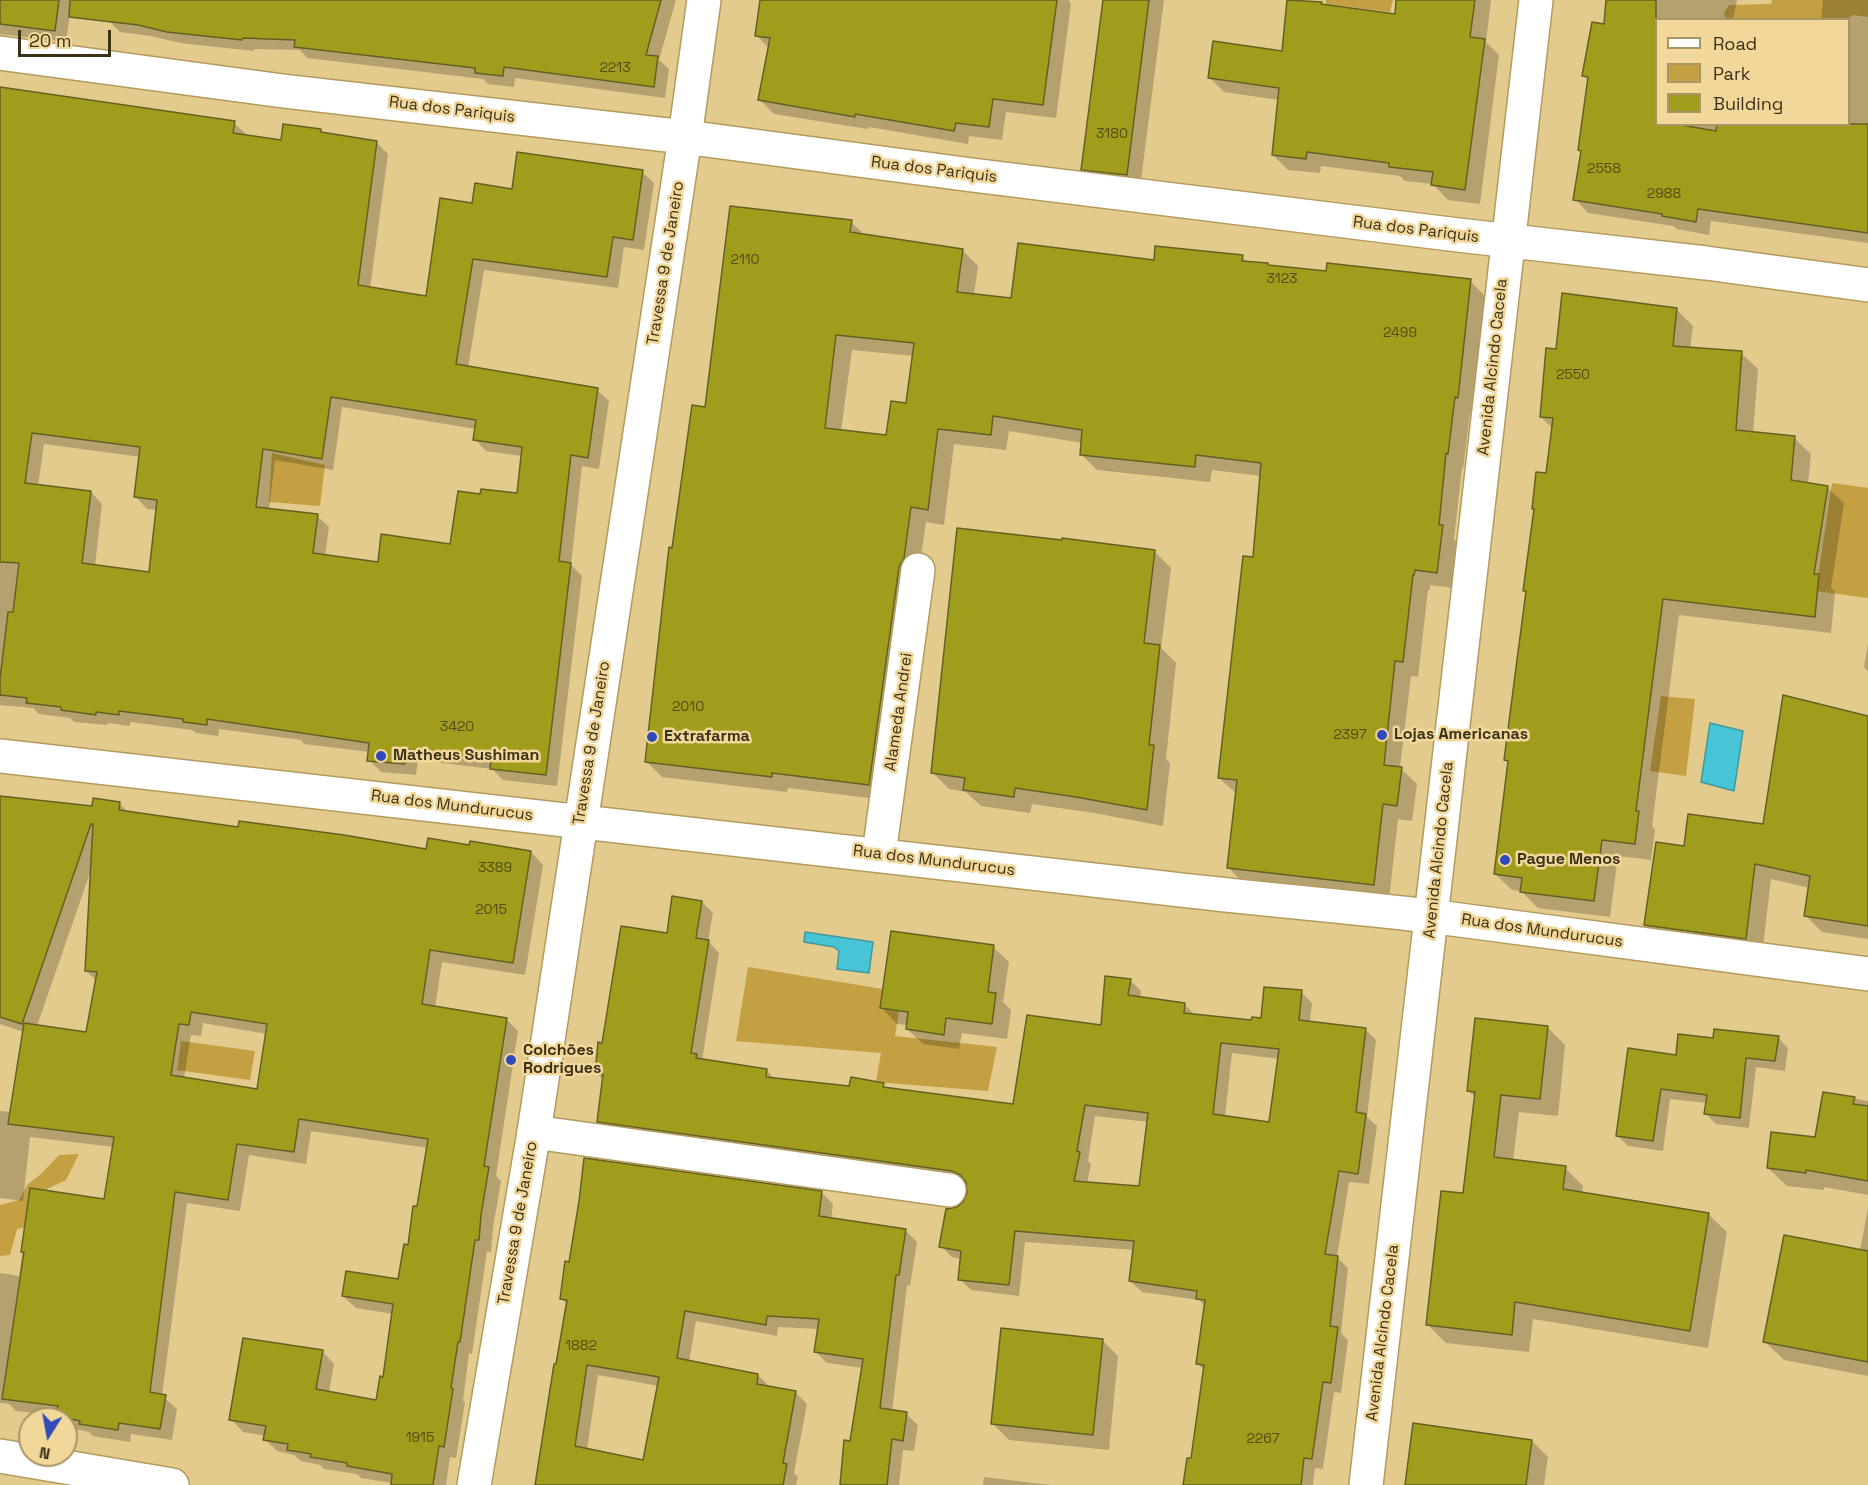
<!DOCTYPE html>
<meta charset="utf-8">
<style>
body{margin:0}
#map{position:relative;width:1868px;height:1485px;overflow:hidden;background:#e3ca8d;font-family:"Space Grotesk",sans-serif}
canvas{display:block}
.legend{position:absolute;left:1655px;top:18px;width:195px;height:108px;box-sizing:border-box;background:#f1d799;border:2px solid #a89565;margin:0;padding:8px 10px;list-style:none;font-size:18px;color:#3b3118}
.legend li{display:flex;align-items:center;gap:12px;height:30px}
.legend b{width:30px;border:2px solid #a89565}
.north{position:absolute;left:18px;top:1407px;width:60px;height:60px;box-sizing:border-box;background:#f1d799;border:2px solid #a89565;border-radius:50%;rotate:191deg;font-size:16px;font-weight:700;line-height:24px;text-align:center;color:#3b3118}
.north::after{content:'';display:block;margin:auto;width:21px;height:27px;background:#304abb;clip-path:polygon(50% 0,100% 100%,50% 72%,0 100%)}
.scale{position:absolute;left:18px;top:30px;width:93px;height:27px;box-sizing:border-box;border:3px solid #3b3118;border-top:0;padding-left:8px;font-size:18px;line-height:21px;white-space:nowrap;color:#3b3118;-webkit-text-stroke:4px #f1d799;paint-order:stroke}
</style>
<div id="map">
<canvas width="1868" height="1485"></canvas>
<ul class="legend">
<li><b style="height:8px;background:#fff"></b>Road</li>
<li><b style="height:16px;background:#c4a042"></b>Park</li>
<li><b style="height:16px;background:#a09d1d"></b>Building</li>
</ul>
<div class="north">N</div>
<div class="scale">20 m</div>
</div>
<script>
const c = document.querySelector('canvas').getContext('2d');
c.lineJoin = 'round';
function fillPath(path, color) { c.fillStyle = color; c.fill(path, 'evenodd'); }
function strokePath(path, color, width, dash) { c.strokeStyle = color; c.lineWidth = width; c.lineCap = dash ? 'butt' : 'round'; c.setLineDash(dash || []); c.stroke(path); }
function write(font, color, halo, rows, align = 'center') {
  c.font = font + ' "Space Grotesk",sans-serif'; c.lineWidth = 5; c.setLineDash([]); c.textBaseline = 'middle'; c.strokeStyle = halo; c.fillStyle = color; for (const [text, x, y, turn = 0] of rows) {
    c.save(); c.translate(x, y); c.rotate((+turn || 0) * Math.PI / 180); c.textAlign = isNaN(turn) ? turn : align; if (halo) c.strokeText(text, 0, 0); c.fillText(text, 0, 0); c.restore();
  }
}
fillPath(new Path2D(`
 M1326 0H1393L1390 12 1326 4Z
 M1772 0H1868V17L1853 15 1846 20 1726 19 1724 13 1729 5 1771 4Z
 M272 453 325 465 320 506 269 502Z
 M1832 483 1868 488V598L1816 591Z
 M1661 696 1695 699 1686 776 1650 771Z
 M748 967 883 989 880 1008 899 1011 895 1036 997 1047 988 1091 876 1082 881 1053 736 1041Z
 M181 1041 255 1051 250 1080 177 1070Z
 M79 1154 66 1180 47 1189 45 1217 30 1226 17 1229 10 1255 0 1256V1205L19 1200 27 1185 41 1174 59 1155Z`), '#c4a042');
const water = new Path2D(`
 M1710 723 1743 731 1734 791 1701 782Z
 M805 932 873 942 869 973 837 969 839 951 834 947 804 942Z`);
fillPath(water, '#47c4d5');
strokePath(water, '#43989c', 1.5);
fillPath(new Path2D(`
 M0 0H676L659 60 669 69 665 98 515 78 514 87 488 84 483 79 307 58 300 50 254 49V51L180 43 151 36 120 32 108 20 71 5 66 42 0 34Z
 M761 0H1068L1071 3 1056 118 1006 112 1002 140 969 136 968 144 869 127 868 129 774 114 760 100 770 49 756 35Z
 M1104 0H1164L1140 188 1096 183 1083 169Z
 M1398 0H1491L1486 42 1499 55 1480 204 1448 200 1433 184 1405 181 1400 176 1321 166 1320 173 1288 170 1273 155 1279 100 1224 92 1209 77 1396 15Z
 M1610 0H1737L1733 20H1656V124H1848V20H1821L1823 0H1868V243L1711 221 1709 235 1677 229 1673 226 1588 213 1575 199 1582 152 1580 150 1589 81 1584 75 1605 26Z
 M0 93 234 123 246 134V137L282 141 321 131 324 134 376 142 388 154 370 289 427 298 473 205 513 190 642 172 654 183 644 250 624 247 618 288 484 270 468 368 597 390 609 401 599 469 582 466 571 565 582 576 557 786 503 780 492 769 418 760 416 775 381 772 369 760 370 752 304 744 301 740 219 729 218 736 196 733 192 730 130 722V726L108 723 107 725 74 722 70 718 39 714 33 708 0 705ZM342 407 476 429 475 439 486 451 522 456 518 495 482 496 451 545 379 564 325 556 329 527 317 516 269 510 275 460 333 470ZM44 444 141 457 136 497 147 509 158 510 151 574 95 566 102 504 91 492 38 486Z
 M851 222 866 236 962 250 978 266 974 295 1012 300 1155 262 1242 257 1248 263 1269 267 1327 273 1470 281 1486 297 1474 413H1470L1463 469 1462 468 1454 539 1458 543 1453 588 1430 585V590H1428L1418 677 1411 676 1400 768 1417 784 1412 821 1398 819 1389 900 1244 884 1229 868 1237 794 1219 778 1254 559 1261 476 1212 470 1210 482 1097 470 1081 454 1083 443 1009 431 1006 450 954 444 944 525 926 522 885 800 788 788 787 792 662 777 647 762 674 549 706 409ZM852 350 914 356 907 404 888 437 841 431Z
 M1676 309 1693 326 1690 349 1741 353 1758 369 1753 434 1794 438 1811 454 1808 484 1827 487 1844 503 1831 588 1835 592 1831 633 1679 615 1652 826 1655 829 1651 860 1618 856 1610 917 1538 908 1521 891 1512 890 1495 874 1509 763 1506 760 1527 593 1525 590 1548 475 1553 429 1541 417 1557 351Z
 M1154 551 1171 568 1161 648 1176 663 1166 759 1170 763 1163 826 1094 813 1032 804 1030 813 981 806 966 792 949 789 933 773Z
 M1868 644V671L1864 667Z
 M1868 717V939L1822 932 1806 916 1810 888 1771 879 1762 955 1662 942 1645 925 1685 848 1764 825Z
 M0 797 94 808 119 803 129 813 240 829 427 850 471 846 531 852 543 865 525 975 442 962 435 1008 506 1019 518 1031 496 1176 501 1181 493 1228 491 1252 487 1251 472 1354 469 1353 463 1401 465 1402 456 1458 450 1457 446 1485H392V1483L361 1478 357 1474 324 1469 320 1465 301 1461 294 1455 277 1451 265 1439 266 1436 243 1432 231 1419 322 1351 334 1364 329 1393 377 1402 384 1379 393 1314 356 1308 343 1296 399 1281 418 1208 428 1148 311 1131 306 1164 249 1155 240 1211 187 1203 162 1396 177 1409 172 1440 131 1434 130 1442 93 1436 89 1432 70 1428 66 1424V1419H61L58 1416 16 1411 9 1404 0 1403V1273L19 1276 31 1190 106 1200 114 1147 30 1137 23 1201 0 1198V1111L11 1112 24 1032 0 1024ZM91 870 86 971 97 981 87 1033 37 1026ZM203 1023 267 1034 259 1090 184 1078 191 1035 201 1036Z
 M702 902 713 913 708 941 719 953 702 1061 766 1070 775 1079 851 1087 883 1085 888 1089 1014 1106 1102 1027 1130 980 1141 991 1140 998 1184 1004 1196 1016 1253 1022 1262 1020 1301 992 1312 1003 1310 1022 1365 1029 1376 1040 1367 1117 1377 1126 1369 1184 1349 1182 1337 1257 1348 1268 1341 1333 1348 1340 1341 1393 1334 1392 1323 1469 1315 1468 1313 1485H1185L1193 1460 1205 1371 1198 1364 1205 1306 1199 1300 1142 1292 1130 1281 1135 1250 1025 1242 1019 1296 971 1290 960 1279 962 1259 952 1257 941 1246 957 1209 965 1203 969 1193 968 1183 609 1132 598 1121 603 1080 597 1073 603 1044 668 935ZM1232 1053 1279 1059 1270 1124 1225 1117ZM1095 1116 1149 1122 1140 1187 1087 1184 1091 1164 1088 1161Z
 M993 947 1009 962 1003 1002 1011 1010 1007 1039 962 1033 959 1049 923 1044 907 1029 908 1025 897 1024 882 1008Z
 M1547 1027 1565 1045 1558 1116 1519 1112 1513 1161 1565 1168 1583 1186 1582 1194 1709 1215 1727 1232 1708 1348 1533 1319 1529 1352 1446 1343 1428 1325 1464 1195 1476 1098 1469 1091Z
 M1778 1038 1788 1048 1785 1071 1756 1067 1749 1128 1716 1124 1706 1114 1707 1103 1670 1099 1663 1151 1628 1146 1618 1136 1677 1056 1714 1040Z
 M1824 1093 1868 1101V1195L1824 1187V1190L1787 1186 1768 1168 1816 1138Z
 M822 1193 833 1204 831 1220 905 1230 917 1242 910 1286 907 1285 892 1412 906 1414 918 1425 914 1451 903 1450 899 1485H841L851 1442 863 1368 827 1363 816 1352 819 1329 778 1327 777 1336 696 1321 689 1362 758 1375 769 1386 796 1393 807 1404 794 1473 798 1477 796 1485H537L567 1304 561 1298ZM598 1375 659 1386 645 1461 587 1450Z
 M1868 1208V1376L1784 1360 1765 1342 1860 1251Z
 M1102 1340 1118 1356 1109 1450 1009 1440 992 1423Z
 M1532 1441 1548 1457 1544 1485H1406Z
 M984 1477 1051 1485H983Z`), '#0003');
const building = new Path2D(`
 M0 0H59L55 31 0 24Z
 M70 0H661L646 55 658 56 654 87 504 67 503 76 475 73V68L294 47 295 40 243 38 242 40 167 32 138 25 69 17Z
 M760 0H1057L1043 105 993 99 989 127 956 123 954 131 855 114V117L758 100 770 38 755 36Z
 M1103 0H1149L1127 175 1081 170Z
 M1287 0 1322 2 1321 4 1395 14 1396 0H1475L1470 37 1485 39 1465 190 1431 185 1433 172 1389 167V163L1307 152 1306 159 1272 155 1279 88 1208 78 1213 41 1282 51Z
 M1606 0H1656V124H1675L1716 131 1717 124H1868V233L1698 209 1696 222 1662 216V214L1573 200 1581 151 1578 150 1588 77 1582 76 1592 22 1604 24Z
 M0 87 235 121 233 133 281 140 283 124 321 129V132L377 141 358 285 426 296 440 198 472 203 475 183 512 189 517 152 643 170 633 240 613 237 607 277 473 259 456 364 598 388 588 458 571 455 559 561 571 563 546 775 490 769 491 759 406 749 405 764 367 761 369 743 207 719V725L183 722V719L119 711V715L96 712V715L61 710V707L26 703 27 698 0 695V679L8 612H13L19 563 0 562ZM331 397 476 420 473 440 522 447 517 493 481 489 480 494 458 491 450 544 381 534 378 562 313 553 318 514 256 507 263 449 322 459ZM32 433 140 447 134 497 157 500 149 572 82 563 91 491 25 483Z
 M730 206 852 220 850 232 963 249 957 292 1011 298 1018 243 1154 260 1155 246 1243 255 1242 261 1268 263V265L1326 271 1327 263 1471 279 1458 398 1455 397 1448 454 1446 453 1439 525H1443L1437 573 1415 570 1414 575H1413L1403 662 1395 661 1384 765 1402 767 1397 806 1383 804 1374 885 1227 868 1237 780 1218 778 1243 556 1253 557 1261 463 1196 455 1195 467 1080 455 1082 430 993 416 991 435 938 429 928 510 911 507 904 558 899 567 869 785 772 773V777L645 762 669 547 672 548 692 405 705 407ZM836 335 914 343 906 403 891 401 886 435 825 428Z
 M1562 293 1677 308 1673 346 1742 351 1736 430 1795 436 1791 480 1828 486 1814 574H1819L1815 617 1663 599 1636 811H1639L1635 844 1602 840 1594 901 1520 892 1522 878 1494 874 1508 761 1504 760 1526 591H1523L1534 509H1532L1536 472 1546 473 1553 418 1540 417 1546 348 1556 349Z
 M957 528 1062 540V538L1155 550 1144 643 1160 645 1149 745H1154L1147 810 1076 797 1015 788 1014 797 963 790 965 778 931 773Z
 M1783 695 1868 716V926L1804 916 1810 876 1755 864 1746 939 1644 925 1656 842 1684 846 1688 814 1763 824Z
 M0 796 92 806 93 798 120 802 119 810 238 827 239 821 344 835 426 849 428 838 469 845 470 841 531 851 513 963 430 950 422 1004 507 1018 484 1166 489 1167 481 1215 479 1240H475L460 1342H458L451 1388 453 1389 444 1447 439 1446 433 1485H391L392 1474 347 1466V1463L310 1457 311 1454 287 1450 288 1444 263 1440 266 1426 229 1420 243 1338 323 1350 316 1389 376 1400 380 1376 383 1377 393 1304 342 1296 346 1271 398 1279 404 1244 408 1245 413 1206H417L428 1139 299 1119 294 1152 237 1144 228 1200 175 1192 150 1392 166 1395 160 1429 119 1423 118 1430 79 1424 80 1421 56 1416 58 1406 2 1399 24 1252H21L30 1188 104 1199 114 1137 8 1124 24 1023 86 1032 97 972 85 971 93 824H91L22 1024 0 1017ZM191 1012 267 1024 257 1089 171 1075 179 1024 189 1025Z
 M672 896 702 901 696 938 709 940 691 1053 697 1054 696 1058 767 1069 766 1077 849 1086 851 1077 884 1083 883 1087 1013 1104 1027 1015 1101 1025 1105 976 1131 979 1128 995 1185 1003 1184 1013 1251 1020 1252 1017 1261 1018 1264 987 1302 990 1299 1020 1366 1028 1356 1112 1366 1114 1358 1174 1339 1171 1325 1254 1338 1256 1330 1326 1338 1327 1331 1383 1323 1382 1312 1459 1304 1458 1301 1485H1183L1187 1458H1191L1204 1365 1196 1364 1205 1300 1196 1299 1197 1291 1129 1281 1134 1241 1015 1231 1009 1285 958 1280 961 1251 939 1247 946 1209 957 1207 963 1202 967 1193 966 1182 960 1175 952 1171 597 1122 603 1074H595L598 1042 602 1043 621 926 667 933ZM1221 1043 1279 1049 1269 1122 1213 1114ZM1085 1105 1148 1113 1139 1186 1074 1181 1080 1152 1077 1151Z
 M891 931 994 945 988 992 996 993 992 1024 946 1018 944 1035 906 1029 908 1012 880 1008Z
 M1475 1018 1548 1026 1540 1099 1501 1095 1494 1157 1566 1166 1563 1189 1709 1213 1690 1331 1515 1302 1512 1335 1426 1325 1441 1191 1463 1193 1475 1092 1467 1091Z
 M1714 1029 1779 1036 1775 1061 1746 1058 1740 1118 1704 1114 1707 1095 1661 1089 1653 1141 1616 1136 1628 1048 1676 1055 1678 1034 1713 1038Z
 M1823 1092 1855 1097 1853 1104 1868 1106V1181L1806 1170V1173L1767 1168 1771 1132 1815 1137Z
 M584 1158 822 1191 819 1216 906 1229 899 1275H896L880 1408 907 1412 903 1441 892 1439 887 1485H840L844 1440 850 1441 863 1359 814 1352 819 1319 767 1316 766 1325 685 1311 677 1358 758 1374 757 1384 796 1391 783 1463 787 1464 783 1485H535L554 1364H556L567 1300 560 1299 565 1261 569 1262 579 1201ZM587 1365 659 1377 643 1460 575 1446Z
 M1784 1235 1868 1251V1362L1763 1342Z
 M1001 1328 1103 1339 1093 1435 991 1424Z
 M1413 1423 1532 1440 1526 1485H1405Z`);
fillPath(building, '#a09d1d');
strokePath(building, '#626122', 1.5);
const street = new Path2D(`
 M879 854 918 570
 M534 1132 949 1190`);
const secondary = new Path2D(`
 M0 53 283 91 685 137 972 175 1458 235 1706 263 1868 285
 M0 756C388 799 776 843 1164 888 1255 899 1346 906 1437 917 1581 936 1724 955 1868 974
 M0 1456 172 1485
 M474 1485 534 1132 685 137 704 0
 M1366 1485 1536 0`);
strokePath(street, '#b39b5e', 36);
strokePath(secondary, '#b39b5e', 36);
strokePath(street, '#fff', 33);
strokePath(secondary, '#fff', 33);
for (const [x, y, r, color] of [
 [1382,735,6,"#304abb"],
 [652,737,6,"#304abb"],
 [381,756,6,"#304abb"],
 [1505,860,6,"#304abb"],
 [511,1060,6,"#304abb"]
]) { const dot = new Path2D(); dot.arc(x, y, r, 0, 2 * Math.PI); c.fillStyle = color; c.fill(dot); strokePath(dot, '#f1d799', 2); }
write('14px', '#544c19', null, [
 ["2213",615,68],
 ["3180",1112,134],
 ["2558",1604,169],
 ["2988",1664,194],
 ["2110",745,260],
 ["3123",1282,279],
 ["2499",1400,333],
 ["2550",1573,375],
 ["2010",688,707],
 ["3420",457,727],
 ["2397",1350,735],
 ["3389",495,868],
 ["2015",491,910],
 ["1882",581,1346],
 ["1915",420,1438],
 ["2267",1263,1439]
]);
write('16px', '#3b3118', '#f1d799', [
 ["Rua dos Pariquis",452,110,7],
 ["Rua dos Pariquis",934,170,7],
 ["Rua dos Pariquis",1416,230,7],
 ["Travessa 9 de Janeiro",666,263,-81],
 ["Avenida Alcindo Cacela",1493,367,-84],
 ["Alameda Andrei",899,712,-82],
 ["Travessa 9 de Janeiro",592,743,-81],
 ["Rua dos Mundurucus",452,806,7],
 ["Avenida Alcindo Cacela",1439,850,-84],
 ["Rua dos Mundurucus",934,861,7],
 ["Rua dos Mundurucus",1542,931,8],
 ["Travessa 9 de Janeiro",518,1223,-80],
 ["Avenida Alcindo Cacela",1383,1333,-83]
]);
write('bold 16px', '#3b3118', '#f1d799', [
 ["Lojas Americanas",1394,735],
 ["Extrafarma",664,737],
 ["Matheus Sushiman",393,756],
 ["Pague Menos",1517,860],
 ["Colchões",523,1051],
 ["Rodrigues",523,1069]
], 'left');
</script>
